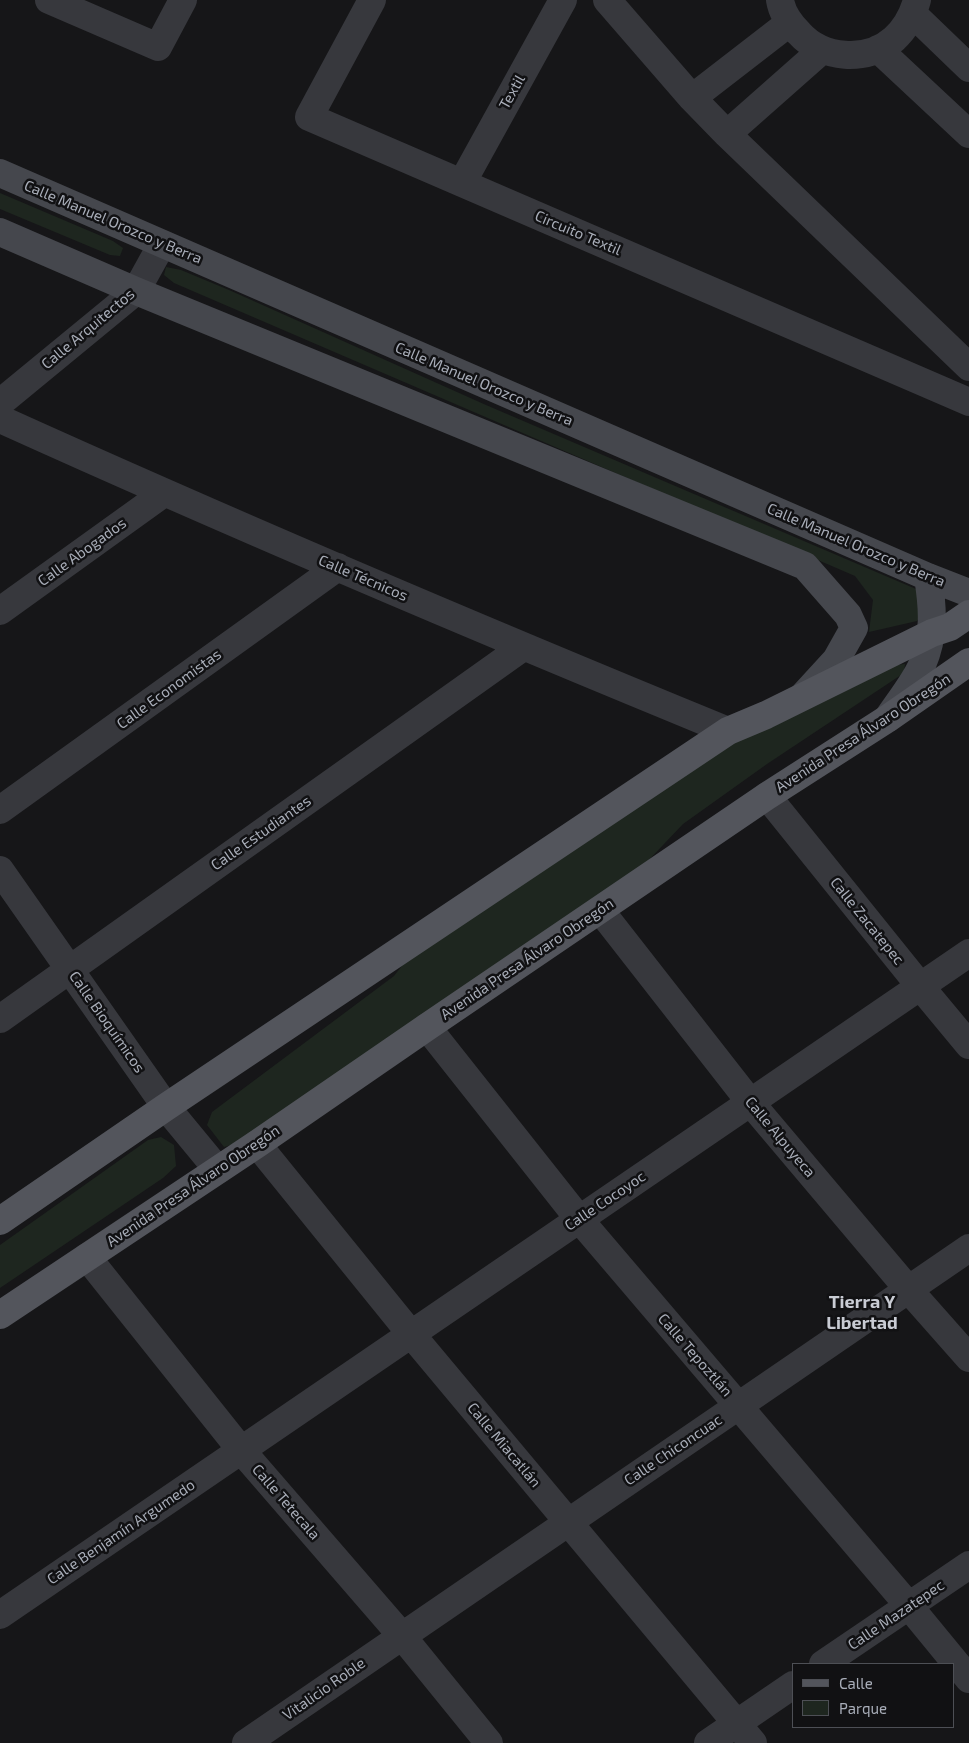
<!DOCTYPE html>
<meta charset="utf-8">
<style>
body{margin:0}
#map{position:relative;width:969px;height:1743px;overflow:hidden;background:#161618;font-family:"Exo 2",sans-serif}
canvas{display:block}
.legend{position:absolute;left:792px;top:1663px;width:162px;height:65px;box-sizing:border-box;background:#111113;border:1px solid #4d4f55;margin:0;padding:6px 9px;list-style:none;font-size:15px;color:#a8adb8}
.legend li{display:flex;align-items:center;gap:10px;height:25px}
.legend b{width:25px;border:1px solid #4d4f55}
</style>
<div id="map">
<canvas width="969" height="1743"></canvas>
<ul class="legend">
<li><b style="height:6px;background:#53555c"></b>Calle</li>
<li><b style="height:14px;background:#1e261f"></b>Parque</li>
</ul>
</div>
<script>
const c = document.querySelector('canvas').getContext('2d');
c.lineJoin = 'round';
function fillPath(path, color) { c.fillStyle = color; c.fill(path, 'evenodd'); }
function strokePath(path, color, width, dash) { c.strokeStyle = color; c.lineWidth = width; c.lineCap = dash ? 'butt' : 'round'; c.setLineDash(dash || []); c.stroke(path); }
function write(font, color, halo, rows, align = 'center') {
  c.font = font + ' "Exo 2",sans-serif'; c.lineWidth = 5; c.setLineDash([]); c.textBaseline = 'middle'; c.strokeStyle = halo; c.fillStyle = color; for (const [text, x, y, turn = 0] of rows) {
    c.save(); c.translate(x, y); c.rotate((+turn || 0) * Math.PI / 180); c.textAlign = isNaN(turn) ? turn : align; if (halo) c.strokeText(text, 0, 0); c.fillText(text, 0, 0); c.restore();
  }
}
fillPath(new Path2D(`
 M0 193 113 241 123 248 120 256 110 255 0 209Z
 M166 267 181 270 229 290 486 405 916 589 925 609 917 621 869 632 873 600 855 576 174 283 164 275Z
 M905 664 904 673 767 764 683 824 645 864 235 1144 224 1147 207 1125 212 1112 394 976 415 949 750 732 895 665Z
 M161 1137 174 1145 176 1166 163 1178 0 1288V1245L148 1140Z`), '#1e261f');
strokePath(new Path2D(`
 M49 0 158 47 183 0
 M372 0 309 117 969 402
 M607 0 692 98 727 134 969 367
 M780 0C782 13 790 24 799 33 822 59 867 63 894 39 906 28 913 15 917 0
 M913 14 969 68
 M878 49 969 134
 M692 98 789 23
 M727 134 822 50
 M462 183 563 0
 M0 403 136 291 162 244
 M0 419C241 528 484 631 728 731
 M0 611 164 493
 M767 796 920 986 969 1045
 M0 810 338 567
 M0 870 166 1107 218 1170
 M600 910 750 1102 908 1289 969 1358
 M0 1019 523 647
 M427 1027 579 1219 909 1606 969 1679
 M257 1144 411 1334 753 1743
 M87 1257 241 1450 402 1636 489 1743
 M0 1615 969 953
 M823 1664 969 1565
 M246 1743 969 1248
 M708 1743 793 1685`), '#37383d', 28);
strokePath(new Path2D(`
 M0 173 928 577 969 593
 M0 232 136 291 805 566 848 615 854 628 836 660 803 696
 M888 718C898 703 916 680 922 665 935 635 933 608 928 577`), '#45474d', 28);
strokePath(new Path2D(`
 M0 1221 166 1107 728 731 766 715 932 633 950 627 969 614
 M0 1315 257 1144 427 1027 767 796 887 719 969 662`), '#53555c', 28);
write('15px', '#a8adb8', '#111113', [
 ["Textil",512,92,-61],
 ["Calle Manuel Orozco y Berra",113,222,23],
 ["Circuito Textil",578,233,23],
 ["Calle Arquitectos",88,329,-40],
 ["Calle Manuel Orozco y Berra",484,384,23],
 ["Calle Manuel Orozco y Berra",856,545,23],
 ["Calle Abogados",82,552,-36],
 ["Calle Técnicos",363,578,23],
 ["Calle Economistas",169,689,-36],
 ["Avenida Presa Álvaro Obregón",863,733,-33],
 ["Calle Estudiantes",261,833,-35],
 ["Calle Zacatepec",867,921,51],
 ["Avenida Presa Álvaro Obregón",527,959,-34],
 ["Calle Bioquímicos",107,1022,55],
 ["Calle Alpuyeca",780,1137,50],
 ["Avenida Presa Álvaro Obregón",193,1186,-34],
 ["Calle Cocoyoc",605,1201,-34],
 ["Calle Tepoztlán",695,1355,49],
 ["Calle Miacatlán",504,1445,50],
 ["Calle Chiconcuac",673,1450,-34],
 ["Calle Tetecala",286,1502,49],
 ["Calle Benjamín Argumedo",121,1532,-34],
 ["Calle Mazatepec",896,1615,-34],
 ["Vitalicio Roble",324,1689,-35]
]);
write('bold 18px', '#c9ccd4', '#111113', [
 ["Tierra Y",862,1302],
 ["Libertad",862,1323]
]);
</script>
